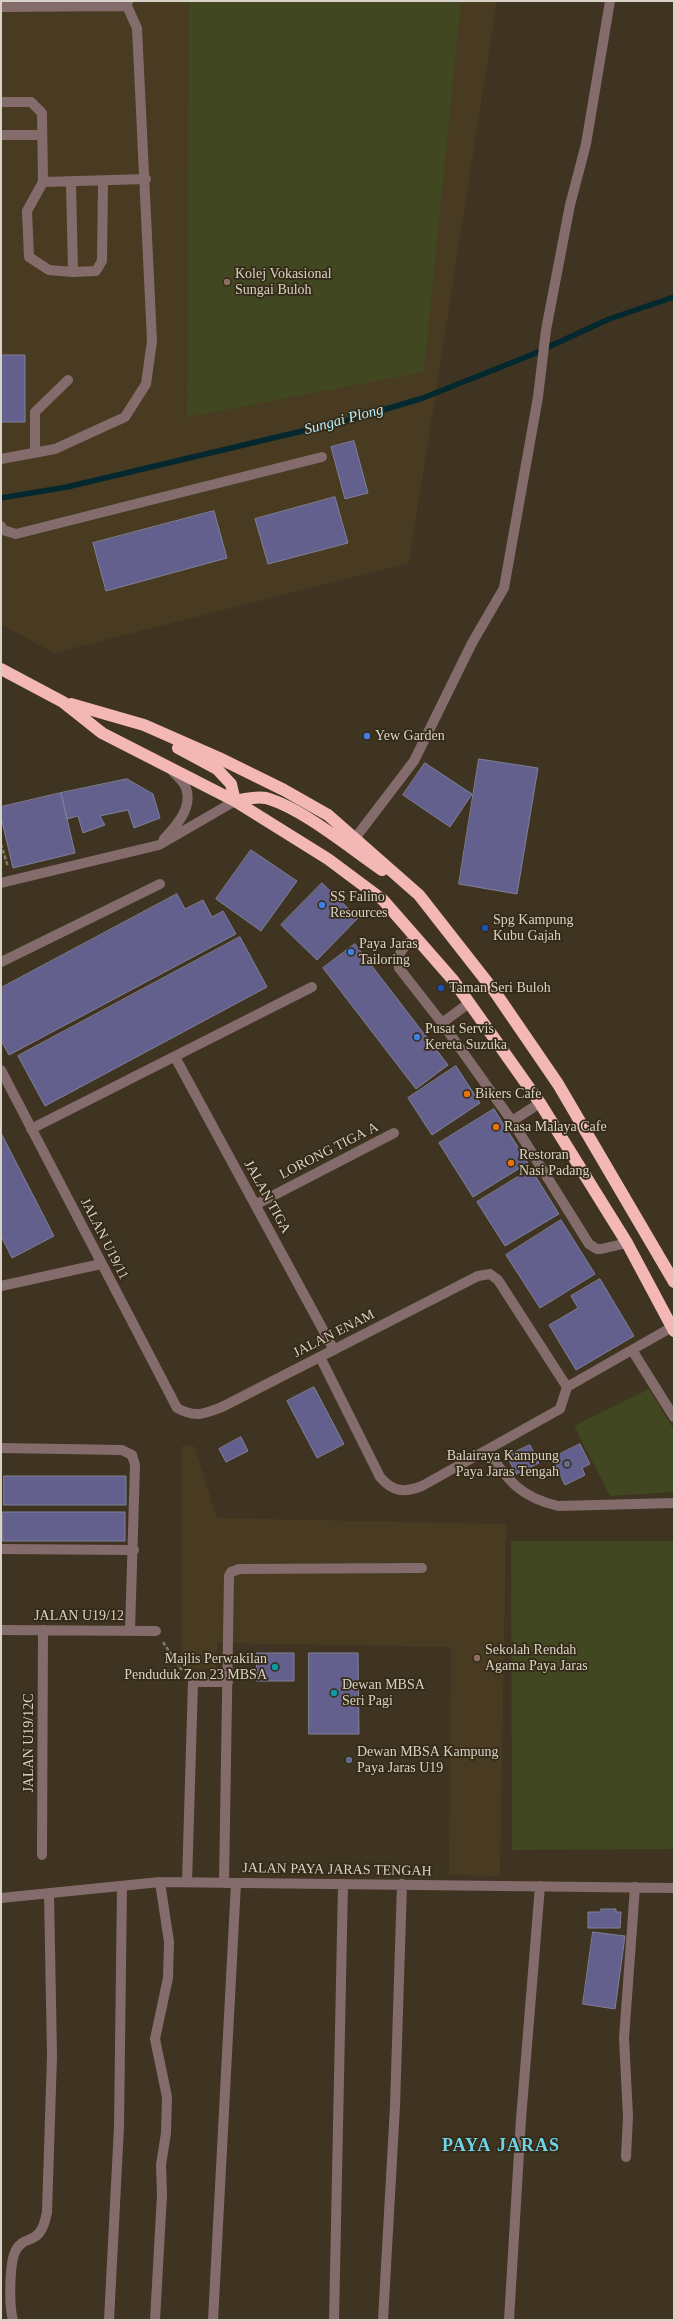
<!DOCTYPE html>
<style>
body{margin:0}
#map{position:relative;width:675px;height:2321px;overflow:hidden;background:#3e3421;font-family:Georgia,serif}
canvas{display:block}
.frame{position:absolute;inset:0;border:2px solid #d9d3c7;pointer-events:none}
</style>
<div id="map">
<canvas width="675" height="2321"></canvas>
<div class="frame"></div>
</div>
<script>
const c = document.querySelector('canvas').getContext('2d');
c.lineJoin = 'round';
function fillPath(path, color) { c.fillStyle = color; c.fill(path, 'evenodd'); }
function strokePath(path, color, width, dash) { c.strokeStyle = color; c.lineWidth = width; c.lineCap = dash ? 'butt' : 'round'; c.setLineDash(dash || []); c.stroke(path); }
function write(font, color, halo, rows, align = 'center') {
  c.font = font + ' Georgia,serif'; c.lineWidth = 3.5; c.setLineDash([]); c.textBaseline = 'middle'; c.strokeStyle = halo; c.fillStyle = color; for (const [text, x, y, turn = 0] of rows) {
    c.save(); c.translate(x, y); c.rotate((+turn || 0) * Math.PI / 180); c.textAlign = isNaN(turn) ? turn : align; if (halo) c.strokeText(text, 0, 0); c.fillText(text, 0, 0); c.restore();
  }
}
fillPath(new Path2D(`
 M1 1H497L409 563 54 653 1 624Z
 M182 1446H194L217 1518 506 1524 500 1876 449 1875 451 1647 217 1643V1669H182Z`), '#483b21');
fillPath(new Path2D(`
 M189 1H461L424 372 187 417Z
 M649 1389 674 1430V1492L610 1496 574 1426Z
 M511 1541H674V1849L512 1850Z`), '#414720');
strokePath(new Path2D(`
 M1 498 67 487 353 419 423 398 531 355 609 319 674 297`), '#03282f', 5.5);
const building = new Path2D(`
 M1 355H25V422H1Z
 M354 441 368 493 345 499 331 447Z
 M335 497 348 543 268 564 255 519Z
 M214 511 227 558 106 591 93 543Z
 M479 759 538 768 517 894 459 884Z
 M425 763 472 794 450 827 403 795Z
 M127 779 153 794 160 818 134 828 128 810 100 816 105 825 83 833 78 816 67 819 61 793Z
 M61 793 75 853 13 868 1 817V807Z
 M251 850 297 881 261 931 216 899Z
 M322 883 358 918 317 960 281 925Z
 M177 894 185 909 203 900 212 917 223 911 236 934 9 1055 1 1040V988Z
 M240 937 267 987 45 1106 18 1056Z
 M355 944 448 1065 416 1089 323 968Z
 M456 1066 480 1103 432 1135 408 1098Z
 M494 1109 528 1163 473 1197 439 1143Z
 M1 1133 54 1236 12 1258 1 1236Z
 M531 1169 559 1214 505 1246 477 1202Z
 M561 1220 595 1274 540 1308 506 1255Z
 M600 1279 634 1336 576 1370 549 1325 578 1308 571 1296Z
 M314 1387 344 1444 317 1458 287 1401Z
 M241 1437 248 1451 226 1462 219 1449Z
 M580 1444 590 1464 582 1468 585 1475 565 1485 552 1458Z
 M530 1445 539 1463 516 1474 507 1456Z
 M4 1476H126V1505H4Z
 M3 1512H125V1541H3Z
 M257 1653H294V1681H257Z
 M309 1653H358L359 1734H309Z
 M601 1909H616V1912H621L620 1928H588V1912H601Z
 M593 1932 625 1936 615 2009 583 2004Z`);
fillPath(building, '#63608d');
strokePath(building, '#808097', 1);
strokePath(new Path2D(`
 M1 844 8 867
 M163 1642 183 1672`), '#7f7767', 2.5, [4, 2]);
strokePath(new Path2D(`
 M1 7 127 6
 M1 102H31L42 113 43 182 146 179
 M1 135H42
 M43 182 27 211 29 257 49 270 73 272
 M71 182 73 272 96 271 102 261 103 181
 M35 453V412L68 380
 M1 459 55 449 125 417 146 384 152 341 137 28 127 6 128 1
 M1 526 3 530 16 534 322 457
 M356 837 414 761 472 643 504 588 538 397 546 330 570 205 586 144 610 1
 M164 839C176 826 193 808 186 788 184 781 174 774 170 768
 M1 883 159 845 235 801
 M415 937C403 948 397 951 399 968L442 1023 512 1121 589 1244 597 1249H601L627 1243
 M1 962 160 884
 M442 1023 469 1003
 M175 1057 334 1350
 M1 1070 177 1408C195 1418 204 1414 222 1407L478 1276 490 1274 498 1280 567 1387
 M512 1121 540 1103
 M31 1129 312 987
 M255 1205 394 1133
 M1 1286 101 1264
 M632 1350 674 1417
 M320 1357 380 1477C393 1492 404 1493 422 1486L560 1409 567 1387 672 1327
 M1 1448 122 1450 132 1455 135 1465 130 1631
 M487 1451C509 1481 520 1497 558 1506L674 1503
 M1 1549 134 1550
 M1 1630 156 1631
 M42 1855 43 1630
 M187 1882 193 1682H228
 M224 1883 229 1576 231 1572 239 1569 422 1568
 M1 1898 160 1882 674 1888
 M626 2157 628 2116 624 2038 635 1887
 M13 2320C9 2307 9 2262 16 2250 26 2232 40 2249 47 2212L52 2056 49 1893
 M109 2320 119 2127 122 1886
 M155 2320 162 2195 161 2165 166 2133 167 2097 155 2039 168 1978 169 1942 160 1882
 M213 2320 236 1883
 M334 2320 343 1884
 M383 2320 395 2106 402 1884
 M509 2320 521 2119 540 1886`), '#856c6c', 10);
strokePath(new Path2D(`
 M1 669 63 702 102 733 235 801 328 859 383 900 453 980 540 1103 627 1243 674 1331
 M71 704 144 725 219 758 284 790 328 815 419 895 495 992 558 1084 674 1282
 M178 748 217 769 231 784 235 801
 M235 801C245 799 256 796 266 798 302 808 350 848 382 870`), '#f3b7b5', 12);
for (const [x, y, r, color] of [
 [227,282,4,"#8d6e63"],
 [367,736,4,"#3f7fe0"],
 [322,905,4,"#3f7fe0"],
 [485,928,4,"#1a4fb4"],
 [351,952,4,"#3f7fe0"],
 [441,988,4,"#1a4fb4"],
 [417,1037,4,"#3f7fe0"],
 [467,1094,4,"#e8710a"],
 [496,1127,4,"#e8710a"],
 [511,1163,4,"#e8710a"],
 [567,1464,4,"#5c6f8a"],
 [477,1658,4,"#8d6e63"],
 [275,1667,4,"#0f9aa8"],
 [334,1693,4,"#0f9aa8"],
 [349,1760,4,"#5c6f8a"]
]) { const dot = new Path2D(); dot.arc(x, y, r, 0, 2 * Math.PI); c.fillStyle = color; c.fill(dot); strokePath(dot, '#342a17', 1.5); }
write('14px', '#d9d3c7', '#342a17', [
 ["Kolej Vokasional",235,274],
 ["Sungai Buloh",235,290],
 ["Yew Garden",375,736],
 ["SS Falino",330,897],
 ["Resources",330,913],
 ["Spg Kampung",493,920],
 ["Kubu Gajah",493,936],
 ["Paya Jaras",359,944],
 ["Tailoring",359,960],
 ["Taman Seri Buloh",449,988],
 ["Pusat Servis",425,1029],
 ["Kereta Suzuka",425,1045],
 ["Bikers Cafe",475,1094],
 ["Rasa Malaya Cafe",504,1127],
 ["Restoran",519,1155],
 ["Nasi Padang",519,1171],
 ["Balairaya Kampung",559,1456,"right"],
 ["Paya Jaras Tengah",559,1472,"right"],
 ["Sekolah Rendah",485,1650],
 ["Agama Paya Jaras",485,1666],
 ["Majlis Perwakilan",267,1659,"right"],
 ["Penduduk Zon 23 MBSA",267,1675,"right"],
 ["Dewan MBSA",342,1685],
 ["Seri Pagi",342,1701],
 ["Dewan MBSA Kampung",357,1752],
 ["Paya Jaras U19",357,1768]
], 'left');
write('14px', '#d9d3c7', '#342a17', [
 ["LORONG TIGA A",329,1151,-27],
 ["JALAN TIGA",267,1197,61],
 ["JALAN U19/11",104,1239,63],
 ["JALAN ENAM",334,1334,-27],
 ["JALAN U19/12",79,1616],
 ["JALAN U19/12C",29,1743,-90],
 ["JALAN PAYA JARAS TENGAH",337,1870,1]
]);
write('italic 15px', '#b6eefc', '#342a17', [
 ["Sungai Plong",344,420,-15]
]);
c.letterSpacing = '1px';
write('bold 18px', '#6cd3e8', '#342a17', [
 ["PAYA JARAS",501,2146]
]);
c.letterSpacing = '0px';
</script>
